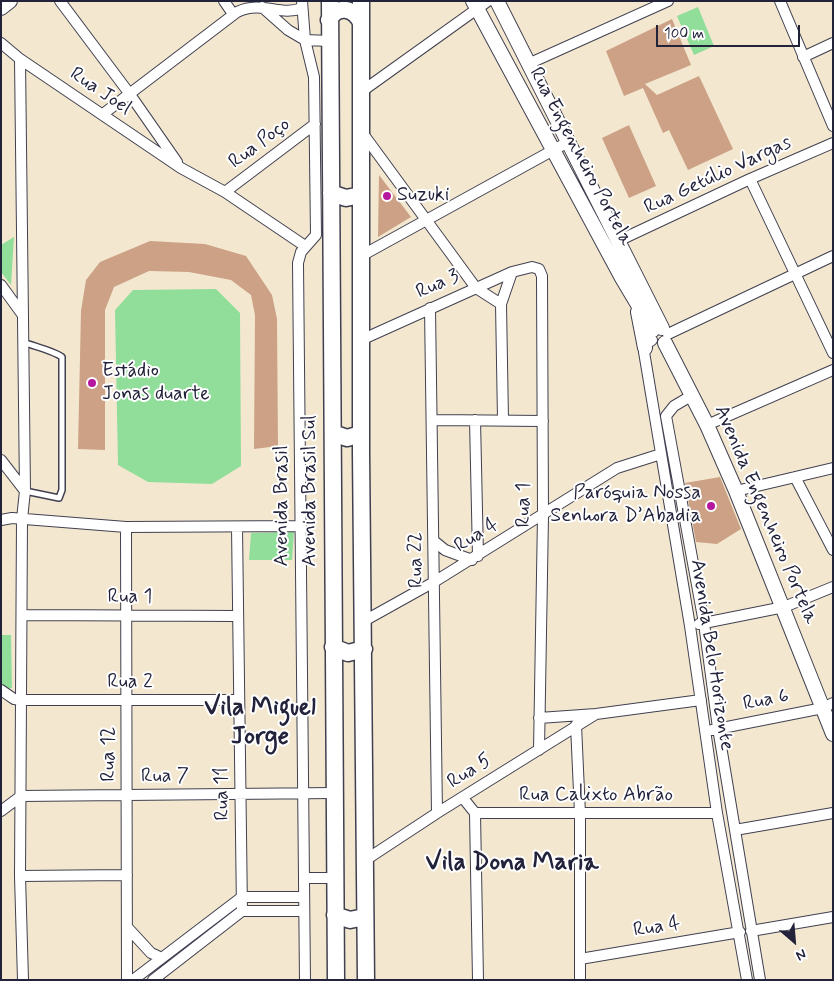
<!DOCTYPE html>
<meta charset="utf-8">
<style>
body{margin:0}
#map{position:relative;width:834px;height:981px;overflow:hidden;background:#f3e8cf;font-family:Mynerve,sans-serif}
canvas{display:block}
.frame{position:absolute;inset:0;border:2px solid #22223b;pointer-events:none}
.north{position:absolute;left:769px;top:916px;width:50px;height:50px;-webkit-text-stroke:4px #fff;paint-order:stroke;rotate:153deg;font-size:14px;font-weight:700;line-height:20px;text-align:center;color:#22223b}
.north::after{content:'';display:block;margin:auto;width:18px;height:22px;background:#22223b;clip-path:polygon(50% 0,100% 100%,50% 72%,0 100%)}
.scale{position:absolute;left:656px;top:25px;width:144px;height:22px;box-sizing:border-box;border:2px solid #22223b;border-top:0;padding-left:6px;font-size:15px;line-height:18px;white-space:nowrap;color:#22223b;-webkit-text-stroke:4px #fff;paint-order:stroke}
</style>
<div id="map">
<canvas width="834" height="981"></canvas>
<div class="frame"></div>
<div class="north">N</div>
<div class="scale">100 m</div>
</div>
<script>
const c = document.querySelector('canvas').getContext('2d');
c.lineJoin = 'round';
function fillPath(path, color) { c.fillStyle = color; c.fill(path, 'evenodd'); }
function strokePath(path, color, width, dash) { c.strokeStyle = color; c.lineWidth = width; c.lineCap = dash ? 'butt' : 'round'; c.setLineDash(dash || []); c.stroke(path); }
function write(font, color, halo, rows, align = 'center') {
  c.font = font + ' Mynerve,sans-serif'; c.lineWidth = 4; c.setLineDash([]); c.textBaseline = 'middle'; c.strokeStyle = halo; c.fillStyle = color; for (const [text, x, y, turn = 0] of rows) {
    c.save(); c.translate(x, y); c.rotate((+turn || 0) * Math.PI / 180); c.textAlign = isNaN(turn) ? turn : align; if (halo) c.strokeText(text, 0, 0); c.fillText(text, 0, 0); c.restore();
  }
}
fillPath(new Path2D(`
 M698 7 714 46 694 55 677 16Z
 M14 237 11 285 1 272V245Z
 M216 289 240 313 241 466 212 484 148 482 118 465 115 310 133 290Z
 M294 532 292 560H249L251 533Z
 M1 635H11L12 688 5 689 1 684Z`), '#91dd9a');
fillPath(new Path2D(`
 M672 19 691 65 645 84 657 95 699 76 733 149 688 170 669 130 663 133 643 88 624 96 606 51Z
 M629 125 656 186 629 198 602 138Z
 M379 175 411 217 378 237Z
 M150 241 205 244 246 256 272 295 277 319 278 446 254 449 255 315 251 295 231 280 189 272 149 271 114 287 105 310V450L78 449 81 311 86 280 100 262Z
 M720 477 741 529 717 544 696 542 685 483Z`), '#cca186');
const lane = new Path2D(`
 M23 342C33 346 54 351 62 357V490L59 498 25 491`);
const street = new Path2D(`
 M60 1 129 93 177 162
 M224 1 233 14
 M302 1 305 40 314 77 316 235 301 252 298 263 305 980
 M780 1 833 126
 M262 7 288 30 305 40 330 41
 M1 43 20 59 181 168 225 192 305 246
 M803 57 833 43
 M20 59 25 491 22 519 20 876 23 980
 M528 64 668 1
 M361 92 488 1
 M103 114 237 12C263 0 280 17 302 8
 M361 131 476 288 501 304
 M750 179 833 353
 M225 192 315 124
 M618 241 750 179 833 143
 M361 256 568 142
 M1 285 22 314
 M430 308 437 813
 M668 334 833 256
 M361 340 512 272 532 267 539 269 542 276 543 516 539 750
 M652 340 646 344 644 352 690 626 717 813 747 980
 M691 396 674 406 666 416 704 623 718 728 760 980
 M432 420 543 421
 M475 420 478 556
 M503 420 501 304 512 272
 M707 425 833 370
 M1 460 25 491
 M795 477 833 550
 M736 491 833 468
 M1 520 12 518 126 527 301 526
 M126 527 127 980
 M237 527 242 911
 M434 541 445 550 472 560
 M22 615 238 616
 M364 621 434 582 617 468 661 454
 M699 624 784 607 833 587
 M1 690 14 699 22 700H239
 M539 718 596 714 701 700
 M576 725 580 814V980
 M712 730 823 708 833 703
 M463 798 475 813 478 980
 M1 811 21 796 334 793
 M475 813H717
 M735 830 833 813
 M364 861 437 813 596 714
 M20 876 127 875
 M304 878H335
 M127 927 151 953 162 958
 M751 931 833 917
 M580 959 740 932
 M133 980 242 897H303
 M153 980 242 911H303`);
const secondary = new Path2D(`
 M473 1 622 278 653 330
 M497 1 662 328
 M1 8 10 1
 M638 312 645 348
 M665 343 707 425 736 491 833 734`);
const primary = new Path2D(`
 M330 1 336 980
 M361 1V452L366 980
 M329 20C337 4 355 8 361 23
 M331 193 346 198 361 195
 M333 433 347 438 361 434
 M333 647 348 653 364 649
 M335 915 350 920 364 917`);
strokePath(lane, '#414051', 8);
strokePath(street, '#414051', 12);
strokePath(secondary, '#414051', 16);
strokePath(primary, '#414051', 19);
strokePath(lane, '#fff', 5);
strokePath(street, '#fff', 10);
strokePath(secondary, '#fff', 14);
strokePath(primary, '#fff', 16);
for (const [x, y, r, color] of [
 [387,196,5,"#b5179e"],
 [92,383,5,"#b5179e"],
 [711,506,5,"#b5179e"]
]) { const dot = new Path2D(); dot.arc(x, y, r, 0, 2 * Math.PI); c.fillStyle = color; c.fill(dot); strokePath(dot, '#fff', 2); }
write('20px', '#22223b', '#fff', [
 ["Rua Joel",100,92,34],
 ["Rua Poço",260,144,-37],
 ["Rua Engenheiro Portela",580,157,62],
 ["Rua Getúlio Vargas",718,176,-25],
 ["Rua 3",438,285,-24],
 ["Avenida Brasil Sul",311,491,-90],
 ["Rua 1",525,505,-90],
 ["Avenida Brasil",283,506,-90],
 ["Avenida Engenheiro Portela",765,515,67],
 ["Rua 4",477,536,-32],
 ["Rua 22",417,560,-91],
 ["Rua 1",130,598],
 ["Avenida Belo Horizonte",711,655,81],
 ["Rua 2",130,683],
 ["Rua 6",766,701,-11],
 ["Rua 12",110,754,-90],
 ["Rua 5",470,772,-32],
 ["Rua 7",165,777,-1],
 ["Rua 11",223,794,-91],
 ["Rua Calixto Abrão",596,796],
 ["Rua 4",657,928,-9]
]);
write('20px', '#22223b', '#fff', [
 ["Suzuki",397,196],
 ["Estádio",102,372],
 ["Jonas duarte",102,395],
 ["Paróquia Nossa",701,494,"right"],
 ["Senhora D’Abadia",701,517,"right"]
], 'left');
write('bold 25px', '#22223b', '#fff', [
 ["Vila Miguel",260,709],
 ["Jorge",260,738],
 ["Vila Dona Maria",512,864]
]);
</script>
